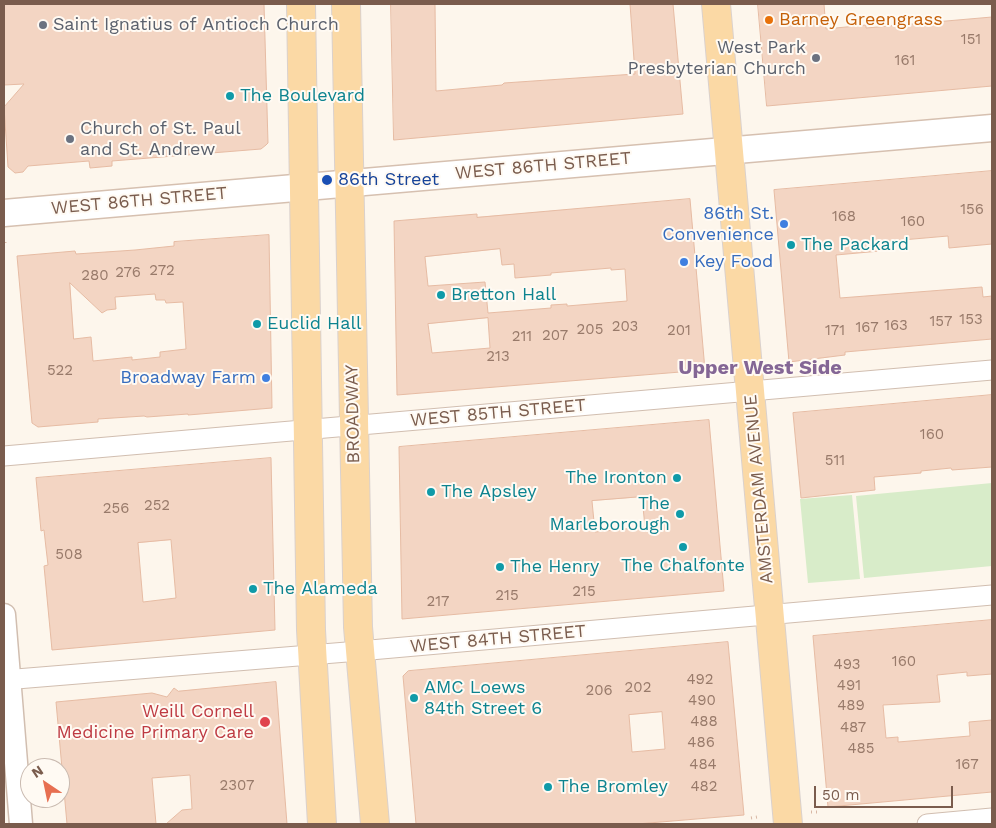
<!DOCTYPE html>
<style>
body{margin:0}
#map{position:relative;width:996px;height:828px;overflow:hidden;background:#fdf6ec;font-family:"Work Sans",sans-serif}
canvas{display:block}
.frame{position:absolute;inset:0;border:5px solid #7a5c4d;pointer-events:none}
.north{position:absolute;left:20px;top:758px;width:50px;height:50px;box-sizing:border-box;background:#fffaf3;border:1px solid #cabbb1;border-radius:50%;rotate:326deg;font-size:14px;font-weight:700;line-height:20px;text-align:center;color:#7a5c4d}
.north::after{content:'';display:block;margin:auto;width:18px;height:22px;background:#e76f51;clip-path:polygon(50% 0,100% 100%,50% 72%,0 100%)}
.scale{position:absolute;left:814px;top:786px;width:139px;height:22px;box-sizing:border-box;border:2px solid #7a5c4d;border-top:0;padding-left:6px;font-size:15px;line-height:18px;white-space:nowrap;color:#7a5c4d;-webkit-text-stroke:4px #fffaf3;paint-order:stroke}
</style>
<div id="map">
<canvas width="996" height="828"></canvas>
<div class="frame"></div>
<div class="north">N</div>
<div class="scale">50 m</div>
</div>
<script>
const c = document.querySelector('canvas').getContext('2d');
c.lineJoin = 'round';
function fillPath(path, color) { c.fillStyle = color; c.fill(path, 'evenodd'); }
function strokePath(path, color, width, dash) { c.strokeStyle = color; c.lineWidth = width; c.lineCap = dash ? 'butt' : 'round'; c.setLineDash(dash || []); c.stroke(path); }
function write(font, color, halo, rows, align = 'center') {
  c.font = font + ' "Work Sans",sans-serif'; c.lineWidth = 4; c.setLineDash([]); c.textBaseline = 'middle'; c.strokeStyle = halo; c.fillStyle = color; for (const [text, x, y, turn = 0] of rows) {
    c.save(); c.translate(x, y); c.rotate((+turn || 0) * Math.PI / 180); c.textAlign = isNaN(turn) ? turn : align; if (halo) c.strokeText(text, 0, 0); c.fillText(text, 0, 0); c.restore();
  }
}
fillPath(new Path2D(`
 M992 483V566L864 578 856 496Z
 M852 495 860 579 808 583 800 499Z`), '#d8ecc9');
const building = new Path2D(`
 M4 4H264L268 143 266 145 261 149 112 161V166L90 168 89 161 28 166 23 172 15 173 8 167 4 107 24 84 4 85Z
 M391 4H435L436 91 502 85 504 83 635 74 630 4H673L683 114 394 140Z
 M758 4H824L826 29 866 25V28L992 17V86L767 106Z
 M992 171V244L949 248 948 236 879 242 880 251 836 255 840 298 982 287 983 297 992 296V339L845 352V355L789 362 774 190Z
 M690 199 705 370 397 395 394 221 477 214V217ZM500 249 502 265 514 264 515 278 551 275V273L611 268V270L625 269 627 301 567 306V304L551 305V308L488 313 485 282 428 286 425 257ZM488 318 490 348 432 353 428 324Z
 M269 235 272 408 188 415V414L147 417 144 416 98 419V422L38 427 32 423 17 256 75 251 76 254 135 250 174 246V242ZM70 283 102 313 107 310 116 309 115 297 155 294 156 300H165L166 303 183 302 186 349 160 352V357L132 360V357L93 361 91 337 74 339Z
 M992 395V467L952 470 951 468 921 471V473L874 477 875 490 801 498 793 413Z
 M709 420 724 591 402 619 399 447ZM642 497 645 527 595 532 592 501Z
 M271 458 275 630 52 650 44 566 48 565 46 548 44 530 41 531 36 478ZM171 540 176 598 143 602 138 543Z
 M992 620V674L967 676V672L937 675 940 702 883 705 886 738 898 737V742L970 736 969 722 992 720V792L828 807 813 636Z
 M728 642 744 815 637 824H416L403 676 408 671ZM662 712 665 749 632 752 629 715Z
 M276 682 287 824H166L182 810 192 809 190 775 152 778 156 824H67L56 702 152 693 167 697 174 688 178 691Z`);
fillPath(building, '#f3d5c3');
strokePath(building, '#e6bba3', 1);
const minor = new Path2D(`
 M4 456 992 370
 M4 680 359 651 992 595
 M927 824 992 818`);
const tertiary = new Path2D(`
 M4 615 21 824`);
const secondary = new Path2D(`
 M4 213 992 128`);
const primary = new Path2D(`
 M301 4 311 630 322 824
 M346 4 358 627 375 824
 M716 4 788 824`);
strokePath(minor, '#d1beb0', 21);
strokePath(tertiary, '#d1beb0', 25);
strokePath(secondary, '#d6c0b0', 29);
strokePath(primary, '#dad1cd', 30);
strokePath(new Path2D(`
 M4 247H5V240
 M811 812H817
 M751 818 757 817`), '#d9b8a5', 3, [1, 4]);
strokePath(minor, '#fff', 19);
strokePath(tertiary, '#fff', 22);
strokePath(secondary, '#fff', 26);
strokePath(primary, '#fbd9a5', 28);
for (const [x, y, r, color] of [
 [769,20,5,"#e8710a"],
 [43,25,5,"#6b7280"],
 [816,58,5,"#6b7280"],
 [230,96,5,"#0f9aa8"],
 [70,139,5,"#6b7280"],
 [327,180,6,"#1a4fb4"],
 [784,224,5,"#3f7fe0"],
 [791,245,5,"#0f9aa8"],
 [684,262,5,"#3f7fe0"],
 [441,295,5,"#0f9aa8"],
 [257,324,5,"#0f9aa8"],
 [266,378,5,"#3f7fe0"],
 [677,478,5,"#0f9aa8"],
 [431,492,5,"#0f9aa8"],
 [680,514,5,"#0f9aa8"],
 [683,547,5,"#0f9aa8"],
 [500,567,5,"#0f9aa8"],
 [253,589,5,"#0f9aa8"],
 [414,698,5,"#0f9aa8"],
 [265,722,6,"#e0444e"],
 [548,787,5,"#0f9aa8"]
]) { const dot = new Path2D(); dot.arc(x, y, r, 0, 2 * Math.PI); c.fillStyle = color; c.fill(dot); strokePath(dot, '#fffaf3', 2); }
write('15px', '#987a6a', null, [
 ["151",971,40],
 ["161",905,61],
 ["156",972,210],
 ["168",844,217],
 ["160",913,222],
 ["272",162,271],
 ["276",128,273],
 ["280",95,276],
 ["153",971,320],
 ["157",941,322],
 ["163",896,326],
 ["203",625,327],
 ["167",867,328],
 ["205",590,330],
 ["201",679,331],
 ["171",835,331],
 ["207",555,336],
 ["211",522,337],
 ["213",498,357],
 ["522",60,371],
 ["160",932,435],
 ["511",835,461],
 ["252",157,506],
 ["256",116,509],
 ["508",69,555],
 ["215",584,592],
 ["215",507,596],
 ["217",438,602],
 ["160",904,662],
 ["493",847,665],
 ["492",700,680],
 ["491",849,686],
 ["202",638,688],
 ["206",599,691],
 ["490",702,701],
 ["489",851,706],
 ["488",704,722],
 ["487",853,728],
 ["486",701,743],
 ["485",861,749],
 ["484",703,765],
 ["167",967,765],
 ["2307",237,786],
 ["482",704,787]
]);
write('18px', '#c56008', '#fffaf3', [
 ["Barney Greengrass",779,20]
], 'left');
write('18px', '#5b616d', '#fffaf3', [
 ["Saint Ignatius of Antioch Church",53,25],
 ["West Park",806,48,"right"],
 ["Presbyterian Church",806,69,"right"],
 ["Church of St. Paul",80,129],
 ["and St. Andrew",80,150]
], 'left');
write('18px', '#0d838f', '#fffaf3', [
 ["The Boulevard",240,96],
 ["The Packard",801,245],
 ["Bretton Hall",451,295],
 ["Euclid Hall",267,324],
 ["The Ironton",667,478,"right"],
 ["The Apsley",441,492],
 ["The",670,504,"right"],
 ["Marleborough",670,525,"right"],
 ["The Chalfonte",683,566,"center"],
 ["The Henry",510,567],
 ["The Alameda",263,589],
 ["AMC Loews",424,688],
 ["84th Street 6",424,709],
 ["The Bromley",558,787]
], 'left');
write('18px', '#7a5c4d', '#fffaf3', [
 ["WEST 86TH STREET",543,166,-5],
 ["WEST 86TH STREET",139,201,-5],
 ["WEST 85TH STREET",498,413,-5],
 ["BROADWAY",353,414,-91],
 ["AMSTERDAM AVENUE",759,489,-95],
 ["WEST 84TH STREET",498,639,-5]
]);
write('18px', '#164399', '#fffaf3', [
 ["86th Street",338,180]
], 'left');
write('18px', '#366cbe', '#fffaf3', [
 ["86th St.",774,214],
 ["Convenience",774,235],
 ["Key Food",694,262,"left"],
 ["Broadway Farm",256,378]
], 'right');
write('18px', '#be3a42', '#fffaf3', [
 ["Weill Cornell",254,712],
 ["Medicine Primary Care",254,733]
], 'right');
write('bold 20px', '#846695', '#fffaf3', [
 ["Upper West Side",760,368]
]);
</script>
